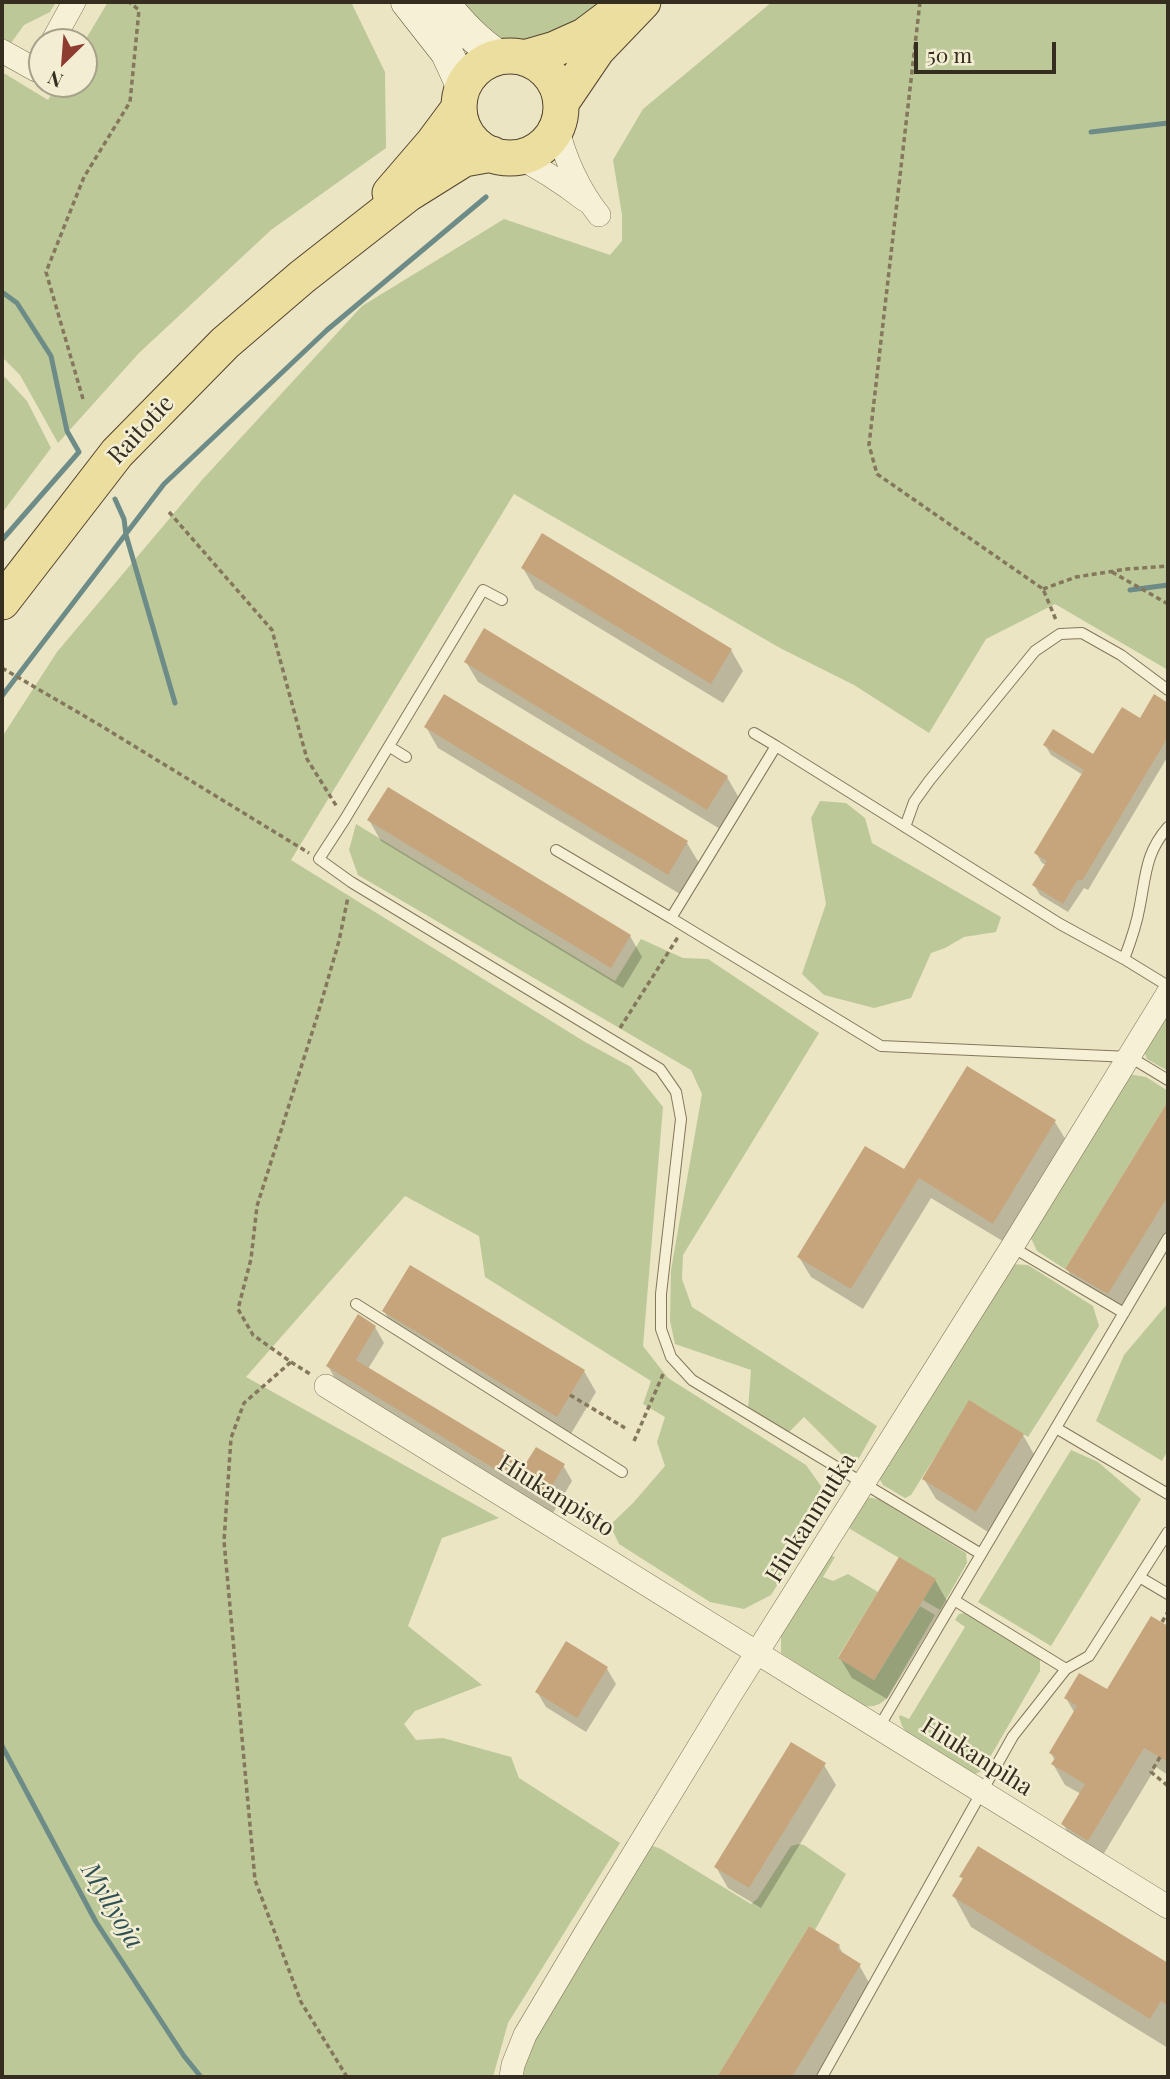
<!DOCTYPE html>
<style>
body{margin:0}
#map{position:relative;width:1170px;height:2079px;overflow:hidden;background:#ebe5c4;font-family:"Playfair Display",serif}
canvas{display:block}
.frame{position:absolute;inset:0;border:4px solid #352d1f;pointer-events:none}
.north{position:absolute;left:28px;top:28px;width:70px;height:70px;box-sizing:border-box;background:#f3eed3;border:2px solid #a7a18b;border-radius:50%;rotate:205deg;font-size:19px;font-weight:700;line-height:28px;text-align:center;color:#352d1f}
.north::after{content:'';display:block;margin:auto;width:24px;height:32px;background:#8f3c30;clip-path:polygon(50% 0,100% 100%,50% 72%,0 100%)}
.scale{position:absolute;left:914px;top:42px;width:142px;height:32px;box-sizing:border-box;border:4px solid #352d1f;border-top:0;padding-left:9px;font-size:21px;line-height:24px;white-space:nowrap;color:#352d1f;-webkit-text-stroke:5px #f3eed3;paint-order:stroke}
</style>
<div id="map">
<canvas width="1170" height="2079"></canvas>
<div class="frame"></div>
<div class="north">N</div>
<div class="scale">50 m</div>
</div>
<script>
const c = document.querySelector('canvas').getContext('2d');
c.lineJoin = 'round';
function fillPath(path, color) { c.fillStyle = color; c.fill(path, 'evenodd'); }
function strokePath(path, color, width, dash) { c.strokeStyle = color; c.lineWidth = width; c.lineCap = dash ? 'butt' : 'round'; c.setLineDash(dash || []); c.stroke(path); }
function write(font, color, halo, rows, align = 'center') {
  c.font = font + ' "Playfair Display",serif'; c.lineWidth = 5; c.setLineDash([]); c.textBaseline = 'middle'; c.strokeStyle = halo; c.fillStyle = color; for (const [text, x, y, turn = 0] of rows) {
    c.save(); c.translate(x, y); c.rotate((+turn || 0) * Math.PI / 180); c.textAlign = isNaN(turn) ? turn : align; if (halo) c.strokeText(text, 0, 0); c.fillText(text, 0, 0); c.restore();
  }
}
fillPath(new Path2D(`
 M2 2H56L50 12 24 25 6 50 2 48Z
 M108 2H351L385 72 386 148 271 230 139 353 58 443 20 375 2 357V72L48 100 58 84H84V42Z
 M452 2H616L605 12 510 47Z
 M772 2H1168V670L1055 604 986 639 929 733 854 685 780 648 514 494 291 860 585 1042 631 1067 663 1107 643 1346 668 1378 806 1465 831 1500 771 1595 744 1609 710 1602 619 1544 610 1525 633 1503 665 1466 657 1442 665 1417 643 1404 651 1381 485 1277 479 1236 405 1196 246 1377 499 1518 442 1538 408 1626 482 1685 415 1711 404 1724 416 1740 443 1738 511 1757 519 1778 620 1843 508 2023 493 2077H2V737L57 652 202 480 362 306 504 219 610 255 622 241V215L613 160 643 109Z
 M2 374 27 401 51 448 2 513Z
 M820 801 846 803 865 818 872 843 1001 917 996 932 964 937 945 948 931 953 911 998 874 1008 824 995 802 974 826 904 811 818Z
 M356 824 615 981 641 939 683 958 708 959 819 1033 683 1255 682 1279 692 1307 877 1426 854 1467 804 1417 789 1432 748 1410 751 1370 675 1344 670 1321 671 1270 702 1094 691 1070 358 875 349 850Z
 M1168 1007V1071L1147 1059 1143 1048Z
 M1128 1074 1146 1077 1168 1091V1101L1065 1269 1037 1251 1030 1236Z
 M1010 1264 1028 1265 1093 1306 1099 1326 1028 1437 970 1401 911 1495 905 1498 883 1485 878 1476Z
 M1168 1303V1450L1162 1461 1096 1421 1124 1355Z
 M1071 1450 1098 1462 1141 1499 1051 1646 978 1602Z
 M865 1497 878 1499 966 1553 967 1563 940 1610 923 1600 935 1579 850 1529 849 1523Z
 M830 1555 835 1557 823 1577 833 1581 848 1574 878 1592 838 1657 874 1680 920 1606 935 1615 887 1698C879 1706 873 1707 863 1706L781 1653V1633Z
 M965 1613 975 1617 1040 1659V1671L982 1771 975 1774 907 1733 902 1726 899 1717 900 1715 909 1719 965 1627 955 1620 959 1614Z
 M799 1844 804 1845 846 1874 815 1930 809 1926 717 2077H520L525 2055 647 1851 653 1846 661 1849 751 1904 757 1899 791 1846Z`), '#bcc898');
fillPath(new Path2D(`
 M523 568 731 650 743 671 723 703 535 589Z
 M466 662 727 777 739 798 720 829 478 682Z
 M1154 697 1168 705V756L1088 890 1084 888 1068 912 1040 895 1034 885 1046 865 1042 863 1036 853 1083 775 1051 755 1045 745 1094 756 1140 720Z
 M426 727 687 843 699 863 680 894 438 748Z
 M369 820 630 936 642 957 623 988 381 841Z
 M968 1068 1055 1122 1067 1142 1006 1243 931 1198 863 1309 811 1277 799 1257 905 1172Z
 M1168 1105V1236L1120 1314 1079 1289 1067 1269Z
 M384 1311 584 1371 596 1392 569 1437 396 1332Z
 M375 1327 384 1343 368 1369 526 1466 563 1465 572 1481 553 1513 337 1382 328 1366Z
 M1023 1435 1035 1456 988 1532 936 1499 924 1479Z
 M935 1580 947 1601 887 1699 852 1678 840 1658Z
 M1152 1618 1168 1628V1775L1156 1767 1100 1860 1075 1845 1063 1824 1081 1794 1065 1785 1053 1764 1055 1761 1051 1753 1074 1712 1066 1698 1107 1692Z
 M567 1643 607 1669 616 1684 586 1732 546 1707 537 1692Z
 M824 1765 836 1785 761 1908 728 1888 716 1867Z
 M979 1848 1168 1965V2048L971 1927 954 1896 964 1880 961 1877Z
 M809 1928 839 1946 844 1956 859 1965 871 1986 816 2077H720Z`), '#0003');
strokePath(new Path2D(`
 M1091 132 1168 123
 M2 292 17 303 51 356 67 431 79 452 2 540
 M115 499 124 519 126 535 175 703
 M1130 590 1168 585
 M2 696 164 484 327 330 486 197
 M2 1746 96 1922 184 2056 201 2077`), '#6d8c88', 5);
fillPath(new Path2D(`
 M542 533 732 649 711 684 521 568Z
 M484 628 728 776 707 810 464 662Z
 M444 694 688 841 668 875 424 727Z
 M1154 694 1168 703V737L1082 881 1078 879 1063 904 1032 885 1047 861 1034 853 1084 770 1043 745 1053 729 1093 754 1122 707 1140 718Z
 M388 787 631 935 611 968 367 820Z
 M967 1066 1056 1120 993 1224 919 1178 851 1289 797 1257 865 1146 904 1169Z
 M1168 1101V1196L1108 1294 1065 1269Z
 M410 1265 585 1370 557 1417 382 1311Z
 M358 1314 376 1326 356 1360 526 1463 536 1447 565 1464 544 1499 326 1366Z
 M969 1400 1024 1434 976 1512 922 1479Z
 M899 1557 936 1579 874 1680 838 1658Z
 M1151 1616 1168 1626V1762L1144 1748 1088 1841 1061 1824 1085 1784 1051 1764 1056 1757 1049 1753 1077 1706 1064 1698 1079 1673 1107 1689Z
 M566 1641 608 1667 577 1718 535 1692Z
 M791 1742 826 1763 749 1888 714 1867Z
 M978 1846 1168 1963V2006L1161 2001 1150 2019 952 1896 963 1878 959 1877Z
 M809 1926 840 1945 837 1949 861 1964 792 2077H717Z`), '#c6a57c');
const lane = new Path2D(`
 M502 600 483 590 345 819 319 859 351 882 660 1069 676 1092 681 1119 661 1294V1329L671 1357 692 1380 981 1554
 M754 733 776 746
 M390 747 406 757
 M905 827 914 802 929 781 1035 651 1060 634 1082 633 1121 655 1168 690
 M556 850 671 918
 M1124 959C1131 941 1137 923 1140 905 1146 874 1146 852 1168 827
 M1168 986 1124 959 1060 924 776 746 671 918 881 1046 1130 1057 1168 1080
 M1012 1247 1124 1313
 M356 1304 622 1472
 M1056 1428 1168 1494
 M1141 1578 1168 1594
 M954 1600 1066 1669
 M879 1727 1168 1238
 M822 2077 1013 1736 1066 1669 1089 1656 1168 1532`);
const street = new Path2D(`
 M52 42 74 2
 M2 51 36 70 42 60
 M557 126C564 157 579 190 599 215
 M517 157C542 169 564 184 585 200
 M326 1386 1168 1907
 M511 2077 513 2065 525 2035 585 1934 729 1697 1012 1247 1168 993`);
const secondary = new Path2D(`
 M407 2 447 53 463 88
 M442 2C460 23 476 42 500 57`);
const primary = new Path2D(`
 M459 107a51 51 0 1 1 102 0a51 51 0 1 1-102 0Z
 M524 58 555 49 584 36 612 15
 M561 103 597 50 643 2
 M390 193 433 143 459 108
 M2 602 117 453 225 343 302 277 408 194 464 159 492 154`);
strokePath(lane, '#84775c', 12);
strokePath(street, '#84775c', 24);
strokePath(secondary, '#66583f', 33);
strokePath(primary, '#524430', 37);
strokePath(new Path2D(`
 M920 2 869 445 877 474 1043 589 1056 620
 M83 399 46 272 84 177 130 102 139 10 129 2
 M169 512 272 630 307 759 337 807
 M1112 572 1168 604
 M1043 589 1076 577 1127 569 1168 566
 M2 668 98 724 309 853
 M620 1028 678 937
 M291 1362 310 1374
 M570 1395 625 1428
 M634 1441 664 1372
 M1162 1622 1168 1612
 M1160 1757 1151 1772 1168 1786
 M347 2077 301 2002 255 1880 224 1541 231 1438 244 1403 291 1362 253 1335 238 1309 251 1259 257 1206 317 1017 339 941 348 897`), '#84775c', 3.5, [5, 3.5]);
strokePath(lane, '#f6f1d6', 10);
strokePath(street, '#f6f1d6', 23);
strokePath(secondary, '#f6f1d6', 32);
strokePath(primary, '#ecde9e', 35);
write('24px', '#352d1f', '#f3eed3', [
 ["Raitotie",141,430,-47],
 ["Hiukanpisto",556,1496,32],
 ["Hiukanmutka",811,1518,-58],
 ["Hiukanpiha",977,1757,32]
]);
write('italic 26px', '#2f5154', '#f3eed3', [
 ["Myllyoja",112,1906,59]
]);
</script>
